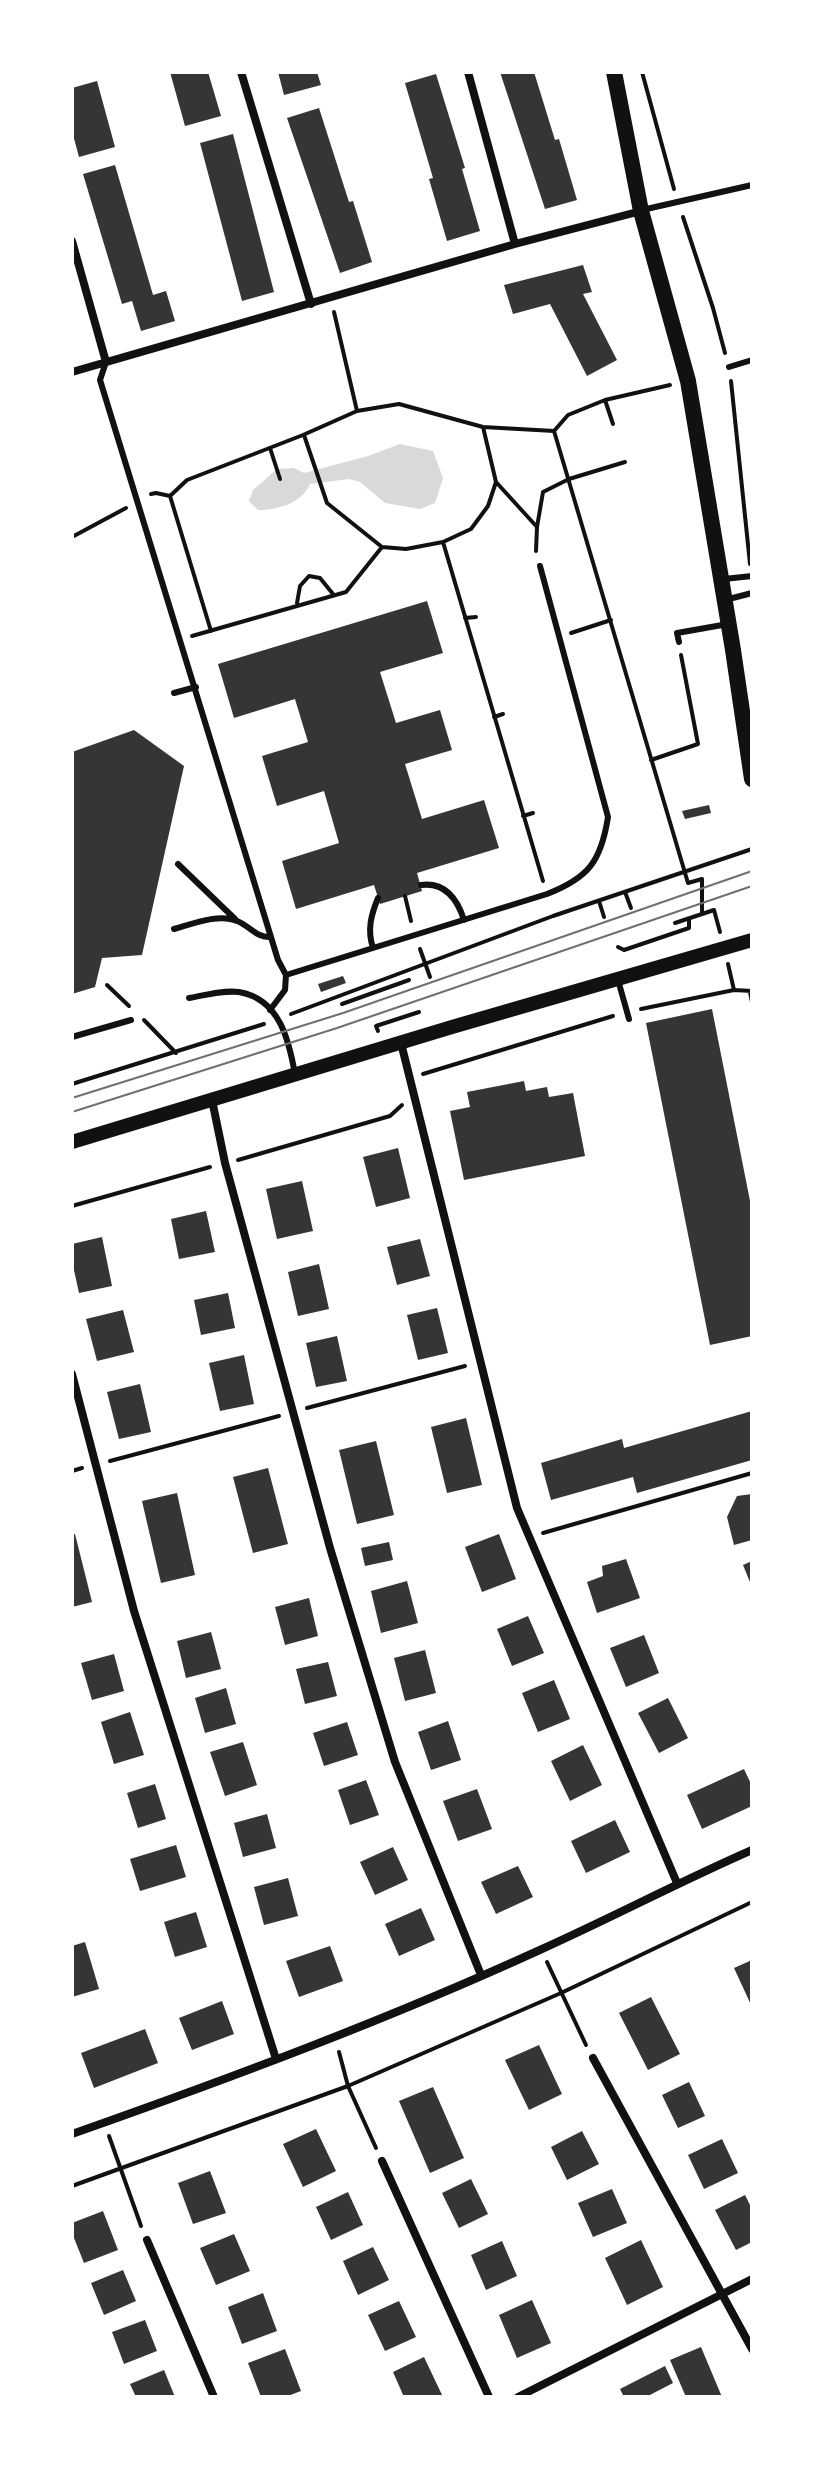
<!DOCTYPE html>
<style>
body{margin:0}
#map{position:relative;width:824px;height:2469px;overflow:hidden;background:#fff;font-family:"Noto Sans",sans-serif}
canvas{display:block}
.frame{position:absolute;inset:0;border:74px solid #fff;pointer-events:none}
</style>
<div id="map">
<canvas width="824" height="2469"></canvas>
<div class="frame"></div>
</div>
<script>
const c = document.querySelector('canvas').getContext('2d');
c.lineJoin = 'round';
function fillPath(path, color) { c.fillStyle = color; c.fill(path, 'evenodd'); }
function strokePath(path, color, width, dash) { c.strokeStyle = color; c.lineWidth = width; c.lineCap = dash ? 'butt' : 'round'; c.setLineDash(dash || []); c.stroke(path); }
fillPath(new Path2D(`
 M400 444 433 451 443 478 435 503 420 509 385 503 360 482 349 479 310 484C302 503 278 510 258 510L249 501 253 490 277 469 294 468 304 473 368 456Z`), '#d9d9d9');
fillPath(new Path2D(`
 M170 72H208L221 116 185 126Z
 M278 72H317L321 85 284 95Z
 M500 72H534L555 140 559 139 577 200 545 209Z
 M436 74 465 168 462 169 480 231 447 241 429 179 433 178 405 83Z
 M97 81 115 147 79 157 72 131V88Z
 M319 108 349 202 353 201 372 262 340 273 287 118Z
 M233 134 274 292 242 301 200 143Z
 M115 165 153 295 166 291 175 321 141 331 132 301 122 304 83 174Z
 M583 265 592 292 583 294 617 360 587 376 550 304 513 314 504 285Z
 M427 601 443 653 380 672 396 723 440 710 452 750 405 764 422 819 484 800 499 848 417 873 422 891 380 904 374 885 296 909 282 861 339 843 324 791 277 806 262 756 308 742 295 699 234 718 218 664Z
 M134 730 184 766 142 955 102 958 95 987 72 994V752Z
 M709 805 711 813 685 819 682 811Z
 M343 976 346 983 321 992 318 984Z
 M712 1009 752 1211V1336L710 1345 646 1023Z
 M524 1081 526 1091 547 1087 549 1097 573 1093 585 1156 464 1180 450 1111 470 1107 467 1092Z
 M398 1148 410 1198 376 1207 363 1157Z
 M302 1181 313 1231 277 1239 266 1189Z
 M206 1211 215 1252 179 1259 171 1219Z
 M102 1237 112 1286 79 1293 72 1261V1244Z
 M420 1239 430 1276 397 1285 387 1247Z
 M319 1264 329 1309 298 1316 288 1272Z
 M228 1293 235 1328 201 1335 194 1300Z
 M437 1308 448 1353 418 1360 407 1315Z
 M123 1310 134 1352 97 1361 86 1319Z
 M337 1336 347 1381 316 1387 306 1343Z
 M244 1355 254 1404 220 1411 209 1363Z
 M140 1384 151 1432 119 1439 107 1392Z
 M752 1411V1460L637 1493 633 1477 551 1500 541 1463 622 1439 624 1448Z
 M466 1418 482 1485 447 1493 431 1427Z
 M376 1441 394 1515 357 1524 339 1450Z
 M268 1468 288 1544 253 1553 233 1477Z
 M177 1493 195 1575 161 1583 142 1501Z
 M752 1494V1540L734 1545 727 1517 737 1496Z
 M72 1534H75L92 1602 72 1607Z
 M499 1534 516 1579 482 1592 465 1547Z
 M389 1542 393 1560 365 1566 361 1548Z
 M626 1559 640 1598 597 1613 587 1582 603 1576 602 1566Z
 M752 1561V1587L743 1565Z
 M407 1581 418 1623 381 1633 371 1591Z
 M309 1598 318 1636 285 1645 275 1607Z
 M528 1616 544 1653 512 1666 497 1629Z
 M211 1632 221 1669 186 1678 177 1641Z
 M644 1635 659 1673 626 1687 610 1648Z
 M425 1650 436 1693 405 1701 394 1658Z
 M114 1654 124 1691 92 1700 81 1663Z
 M328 1662 337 1696 305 1704 296 1669Z
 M554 1680 570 1719 538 1732 522 1693Z
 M226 1688 236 1724 205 1733 195 1698Z
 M668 1698 688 1738 659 1753 638 1713Z
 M130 1712 144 1755 114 1764 101 1722Z
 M448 1721 461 1760 431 1770 418 1732Z
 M347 1722 358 1755 324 1766 313 1733Z
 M243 1742 257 1785 225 1796 210 1752Z
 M583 1745 602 1785 570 1801 551 1761Z
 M744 1769 752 1786V1806L702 1829 687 1795Z
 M366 1780 379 1815 350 1825 338 1790Z
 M155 1784 166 1819 138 1828 127 1793Z
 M477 1789 492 1829 458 1841 443 1801Z
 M267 1814 276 1848 243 1857 234 1823Z
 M615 1820 630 1852 586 1873 571 1841Z
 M176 1845 186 1877 140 1891 130 1859Z
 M393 1847 408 1880 375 1895 360 1862Z
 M518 1866 533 1897 496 1914 481 1882Z
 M288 1878 298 1916 264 1925 254 1887Z
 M421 1908 435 1940 399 1956 385 1924Z
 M196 1912 207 1947 175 1957 164 1922Z
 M85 1942 99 1989 72 1997V1946Z
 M330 1946 343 1981 299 1997 286 1961Z
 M752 1960V2007L734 1968Z
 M651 1997 680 2054 648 2070 619 2013Z
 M222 2001 234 2034 192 2050 179 2018Z
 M145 2029 158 2063 94 2088 81 2053Z
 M539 2045 562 2094 529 2110 505 2060Z
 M689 2082 705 2116 678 2128 662 2095Z
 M433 2087 464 2158 430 2173 399 2101Z
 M316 2129 336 2171 303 2187 283 2144Z
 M582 2131 599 2164 567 2180 551 2147Z
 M722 2139 738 2173 704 2189 688 2155Z
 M210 2171 226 2213 193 2224 178 2183Z
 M471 2179 488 2214 459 2228 442 2193Z
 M612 2189 627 2223 593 2237 578 2203Z
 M348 2192 363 2225 331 2240 316 2207Z
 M745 2195 752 2209V2242L736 2250 715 2210Z
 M103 2211 118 2250 84 2263 72 2233V2223Z
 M234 2234 250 2271 216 2285 200 2248Z
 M641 2240 663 2287 627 2305 605 2258Z
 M502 2241 517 2276 486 2290 471 2255Z
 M373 2247 389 2280 358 2295 343 2261Z
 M123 2270 136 2301 104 2315 91 2283Z
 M263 2293 277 2331 242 2344 228 2307Z
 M532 2300 551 2343 517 2358 499 2315Z
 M399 2301 416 2337 385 2351 368 2315Z
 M145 2320 157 2351 124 2364 112 2332Z
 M701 2347 722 2397H686L670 2360Z
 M285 2349 301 2391 285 2397H261L248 2363Z
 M424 2357 443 2397H404L393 2372Z
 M665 2366 673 2383 646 2397H624L620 2389Z
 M164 2370 175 2397H136L130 2384Z`), '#353535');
strokePath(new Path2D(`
 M642 72 674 189
 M683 217 713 308 725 353
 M334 312 357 411
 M731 381 750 564
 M605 400 613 424
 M554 431 688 883 702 879V914L714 910 720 932
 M304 435 327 503 382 547
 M270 448 280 479
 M496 482 537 527 536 551
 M151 494 156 493 170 496 187 480 303 435 357 411 399 404 483 427 554 431 568 415 605 400 670 385
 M170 496 211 631
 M537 527 543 492 569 479 625 462
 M72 537 126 508
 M443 542 543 881
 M297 603 300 586 309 576 320 578 333 594
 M465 618 476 617
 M571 633 611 620
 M192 636 346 592 382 547 406 549 443 542 471 529 488 506 496 482 483 427
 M494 717 503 714
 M651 760 698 744 681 655
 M523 816 533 813
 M625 892 631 908
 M405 896 411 921
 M599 901 604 917
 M675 923 702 914
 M618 947 624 950 689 928V919
 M420 949 430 977
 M728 964 734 990
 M107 985 129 1006
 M750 992 752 1002
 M342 1004 409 980
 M641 1009 734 990 752 991
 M291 1014 553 916 752 849
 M144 1020 176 1053
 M378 1031 376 1026 419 1012
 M423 1074 613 1016
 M72 1084 264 1024
 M238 1160 390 1116 402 1105
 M72 1206 210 1167
 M307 1408 465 1366
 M110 1461 279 1416
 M72 1471 82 1468
 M543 1533 752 1473
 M547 1962 586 2045
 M339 2052 348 2086 376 2148
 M109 2136 141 2226
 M72 2186 348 2086 561 1993 752 1902`), '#111', 4);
strokePath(new Path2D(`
 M642 210 752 185
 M106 362 100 380 278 960 286 975
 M729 367 752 360
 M724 579 752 576
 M725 600 752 593
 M679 642 677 633 728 624
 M174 693 196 687
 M178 864 235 919
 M421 885C444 882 457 898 464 920
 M174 929C192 924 219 913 237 921 250 926 256 938 271 937
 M373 948C367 930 371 915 378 898
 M618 980 629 1019
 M189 998C205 995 223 990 239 992 280 999 289 1041 295 1074
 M270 1010 285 990 286 975 547 894C588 878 601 862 608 817L540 566
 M72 1037 131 1020`), '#111', 6);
strokePath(new Path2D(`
 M241 72 311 304
 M468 72 515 244
 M72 241 106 362
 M72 372 515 244 641 211
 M401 1043 517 1508 677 1883
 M212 1100 225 1163 293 1412 330 1548 395 1762 481 1975
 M72 1374 134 1611 276 2059
 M593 2058 752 2349
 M72 2134C231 2078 389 2019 542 1949 613 1917 681 1881 752 1850
 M382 2161 489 2397
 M147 2240 214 2397
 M518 2397 752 2279`), '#111', 8);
strokePath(new Path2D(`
 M72 1142 452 1027 752 940`), '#111', 14);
strokePath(new Path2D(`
 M614 72 641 211 688 381 733 650 752 779`), '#111', 16);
strokePath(new Path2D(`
 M72 1098 343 1013 752 871
 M72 1112 337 1028 752 886`), '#707070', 2);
</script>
